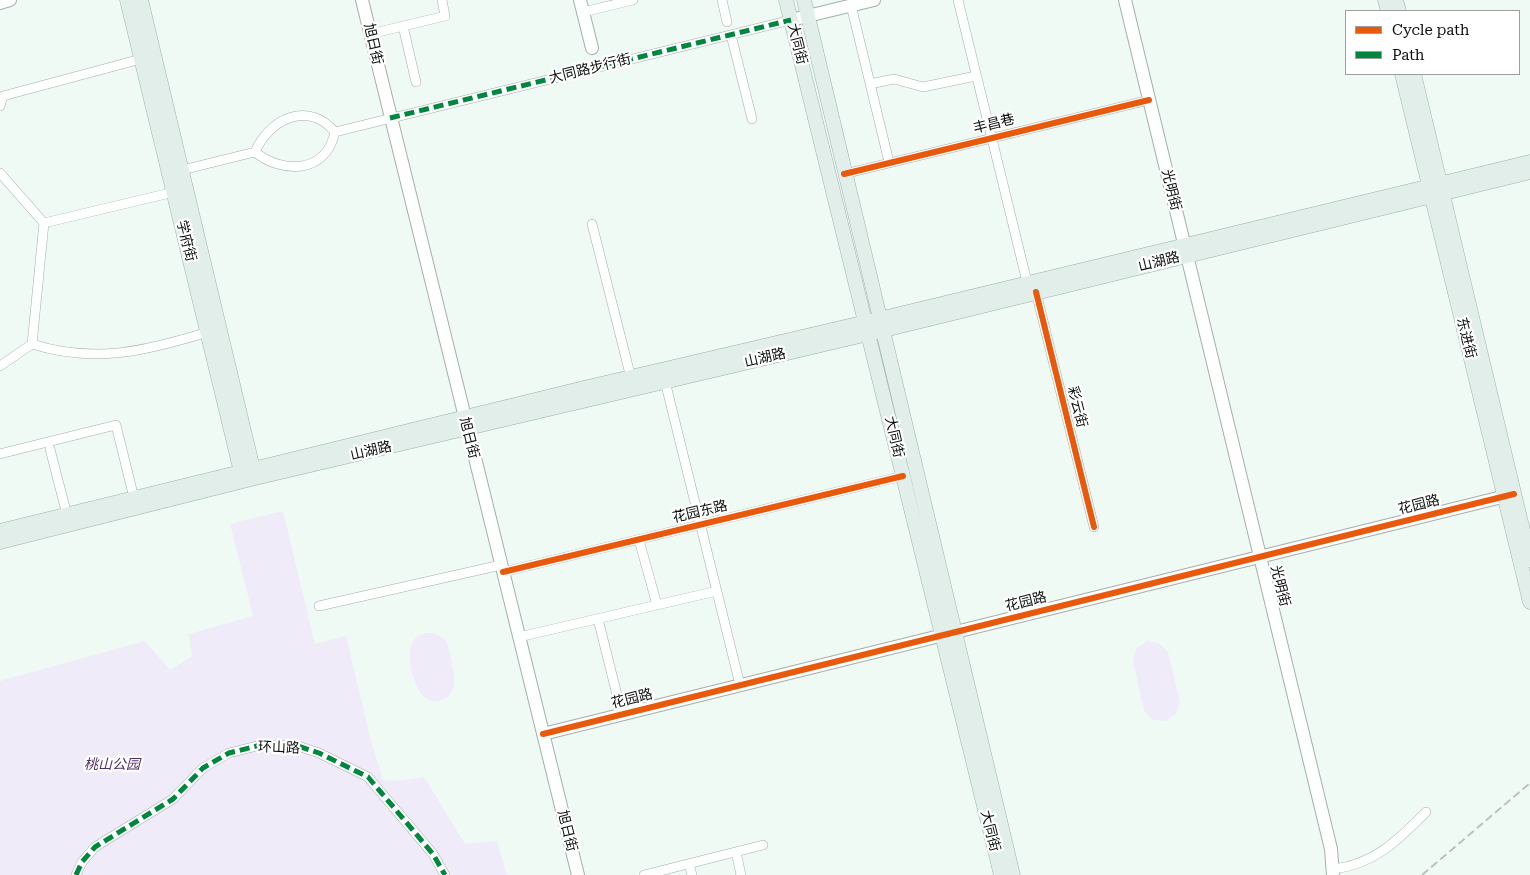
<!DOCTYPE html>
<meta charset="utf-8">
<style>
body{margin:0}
#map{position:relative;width:1530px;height:875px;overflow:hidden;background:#f0faf5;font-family:"Roboto Serif",serif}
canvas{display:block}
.legend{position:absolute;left:1345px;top:10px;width:175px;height:65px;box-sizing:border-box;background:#fff;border:1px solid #9d9f9f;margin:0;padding:6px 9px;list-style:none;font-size:15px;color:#0b100e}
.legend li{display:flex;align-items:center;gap:10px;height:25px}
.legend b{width:25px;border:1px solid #9d9f9f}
</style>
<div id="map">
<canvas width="1530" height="875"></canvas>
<ul class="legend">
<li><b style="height:6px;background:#e8590c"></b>Cycle path</li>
<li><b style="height:6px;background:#00873e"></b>Path</li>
</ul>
</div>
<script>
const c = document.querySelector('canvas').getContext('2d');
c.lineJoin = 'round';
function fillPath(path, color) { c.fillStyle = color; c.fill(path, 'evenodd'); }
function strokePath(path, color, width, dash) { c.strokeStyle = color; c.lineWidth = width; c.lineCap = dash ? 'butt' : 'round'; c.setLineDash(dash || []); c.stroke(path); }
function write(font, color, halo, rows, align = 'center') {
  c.font = font + ' "Roboto Serif","Noto Sans SC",serif'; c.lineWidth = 4.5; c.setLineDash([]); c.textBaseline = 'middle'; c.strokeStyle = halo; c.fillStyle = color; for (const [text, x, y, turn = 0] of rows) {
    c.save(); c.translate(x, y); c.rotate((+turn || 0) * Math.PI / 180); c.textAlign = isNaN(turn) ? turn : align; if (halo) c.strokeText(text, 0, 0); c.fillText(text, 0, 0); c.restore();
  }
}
fillPath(new Path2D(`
 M283 511 315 644 346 636 371 741 383 780 396 781 424 777 465 844 497 841 507 875H0V681L145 641 170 670 192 656 189 634 253 616 230 524Z
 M425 633C431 633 437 633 443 638 449 643 449 652 451 659 454 674 460 697 438 701 416 705 406 661 411 646 413 639 418 636 425 633Z
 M1147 641 1159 643 1168 652 1180 702 1176 714 1165 721 1153 720 1144 711 1133 661 1136 649Z`), '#efebf9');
const street = new Path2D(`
 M722 0 727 22
 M958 0 1028 286
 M851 5 889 162
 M583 12 633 0
 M403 26 416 82
 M370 34 445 16 442 0
 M731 35 752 119
 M870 84 894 79 923 87 976 76
 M0 106 3 96 141 59
 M255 152C269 119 308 100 335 132L791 20
 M182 170 255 152C282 174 326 174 335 132
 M0 173 44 223 174 192
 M844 174 1149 100
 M592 224 631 378
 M1036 292 1094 527
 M32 344C95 364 146 351 208 332
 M0 366 32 344 44 223
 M664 377 740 685
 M50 449 67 515
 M0 454 116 425 134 498
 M639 540 657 605
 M503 572 903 476
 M319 606 501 565
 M598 619 622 715
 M519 637 717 591
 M736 852 741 875
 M689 864 692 875
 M1334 869C1375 864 1398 840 1426 812
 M76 875 82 862 95 847 173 799 203 768 229 753 257 746 282 745 298 746 319 753 368 777 433 854 445 875
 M644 875 763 845`);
const secondary = new Path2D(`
 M362 0 578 875
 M580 0 592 48
 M1125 0 1331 849 1333 875
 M0 3 10 0
 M791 20 874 0
 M543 734 1514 494`);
const primary = new Path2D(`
 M127 0 243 480
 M141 0 255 477
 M786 0 1001 875
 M804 0 1013 875
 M1385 0 1388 11
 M1396 0 1399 11
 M1402 74 1530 602
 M1414 74 1530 560
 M0 531 584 388 879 319 1530 162
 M0 542 255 478 868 334 1530 172`);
strokePath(street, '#a7aeaa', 10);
strokePath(secondary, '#a7aeaa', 14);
strokePath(primary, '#98b2aa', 15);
strokePath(street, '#fdfefe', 9);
strokePath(secondary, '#fdfefe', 12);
strokePath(primary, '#e1eeea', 14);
strokePath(new Path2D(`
 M1422 875 1530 783`), '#bfc1c0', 2, [8, 4]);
strokePath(new Path2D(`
 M390 118 791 20
 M76 875 82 862 95 847 173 799 203 768 229 753 257 746 282 745 298 746 319 753 368 777 433 854 445 875`), '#00873e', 5, [10, 5]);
strokePath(new Path2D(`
 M844 174 1149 100
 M1036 292 1094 527
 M503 572 903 476
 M543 734 1514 494`), '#e8590c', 6);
write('14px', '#0b100e', '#fff', [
 ["旭日街",373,44,77],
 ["大同街",797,44,76],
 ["大同路步行街",590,69,-14],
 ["丰昌巷",994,124,-14],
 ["光明街",1171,190,76],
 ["学府街",186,241,76],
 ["山湖路",1159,262,-14],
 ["东进街",1466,338,76],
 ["山湖路",765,358,-13],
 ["彩云街",1077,407,76],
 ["大同街",894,437,77],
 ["旭日街",469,438,76],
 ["山湖路",371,451,-13],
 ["花园路",1419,505,-14],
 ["花园东路",700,512,-13],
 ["光明街",1280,586,76],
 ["花园路",1026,602,-14],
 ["花园路",632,699,-14],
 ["环山路",279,748,2],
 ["旭日街",567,831,76],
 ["大同街",990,831,76]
]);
write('italic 14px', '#53306c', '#fff', [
 ["桃山公园",112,765]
]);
</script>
